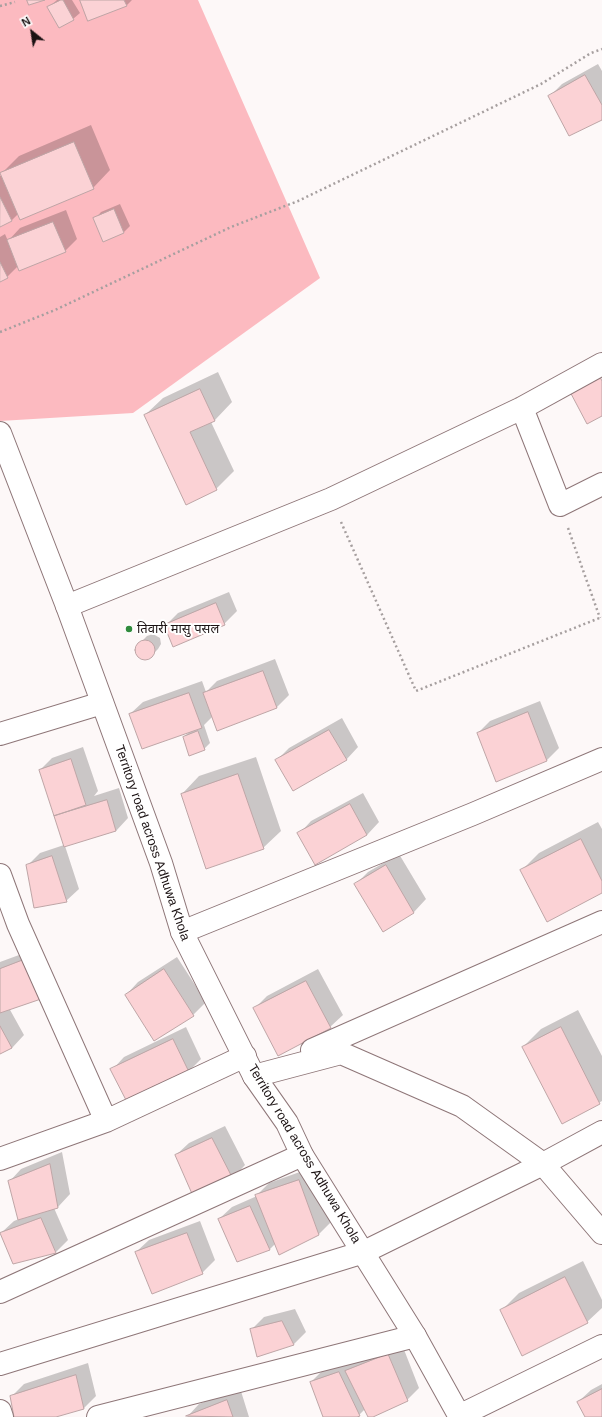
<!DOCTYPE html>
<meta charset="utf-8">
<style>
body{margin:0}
#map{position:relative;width:602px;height:1417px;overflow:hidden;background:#fdf8f8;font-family:Helvetica,sans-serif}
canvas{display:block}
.north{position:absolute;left:12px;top:12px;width:40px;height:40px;-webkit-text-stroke:3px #fff;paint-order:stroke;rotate:330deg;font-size:11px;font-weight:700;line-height:16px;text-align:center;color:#1b1213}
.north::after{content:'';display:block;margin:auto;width:14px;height:18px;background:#1b1213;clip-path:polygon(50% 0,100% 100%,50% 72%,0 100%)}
</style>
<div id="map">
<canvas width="602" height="1417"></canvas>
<div class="north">N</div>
</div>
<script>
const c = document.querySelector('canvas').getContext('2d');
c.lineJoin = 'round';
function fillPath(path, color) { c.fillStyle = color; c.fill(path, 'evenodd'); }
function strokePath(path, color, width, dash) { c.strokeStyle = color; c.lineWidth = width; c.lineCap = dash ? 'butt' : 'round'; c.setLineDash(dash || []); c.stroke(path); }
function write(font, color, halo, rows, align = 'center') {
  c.font = font + ' Helvetica,"Noto Sans Devanagari",sans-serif'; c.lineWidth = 4; c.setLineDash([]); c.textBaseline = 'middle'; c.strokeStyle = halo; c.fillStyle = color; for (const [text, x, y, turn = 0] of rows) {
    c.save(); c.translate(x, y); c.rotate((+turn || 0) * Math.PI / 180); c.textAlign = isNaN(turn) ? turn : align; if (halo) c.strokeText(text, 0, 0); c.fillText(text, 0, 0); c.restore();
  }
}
fillPath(new Path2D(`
 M0 0H198L320 278 133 413 0 421Z`), '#fcbac0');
fillPath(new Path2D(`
 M57 0H72L80 13 73 19 48 8Z
 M81 0H132L126 6Z
 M598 64 602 71V119L550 96 562 84Z
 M91 125 110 170 93 188 19 213 12 220 0 226V176L2 175 1 174 19 156Z
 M120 204 130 226 124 232 95 219 101 212Z
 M66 210 77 239 65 251 18 266 7 277 0 280V237L5 234 8 241 20 228Z
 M218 372 232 402 215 420 211 422 234 471 216 489 145 415 163 398Z
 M229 592 237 611 224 624 165 626 178 613Z
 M153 634 160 638 161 644 158 649 152 655 147 658H141L137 650 138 645 147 636Z
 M275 659 289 695 277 707 213 716 204 725 210 743 204 749 184 737 190 731 130 714 143 702 202 681 206 692 217 681Z
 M540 701 559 748 547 760 497 780 478 733 490 721Z
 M342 718 358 747 346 760H277L289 748Z
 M83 747 98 791 94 796 119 788 128 818 116 831 65 846 79 889 66 901 27 866 40 853 64 845 40 770 52 758Z
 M256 757 281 831 263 848 182 794 199 776Z
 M363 793 379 822 367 835 299 834 311 821Z
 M598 822 602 829V892L522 870 539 853Z
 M399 854 426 899 414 912 383 930 356 884 368 872Z
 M38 948 9 1008 24 1035 12 1048 0 1053V962Z
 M177 957 206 1002 193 1015 155 1040 126 995 138 982Z
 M318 969 343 1015 330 1027 254 1009 267 996Z
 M578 1010 602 1056V1101L562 1123 523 1047 541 1029Z
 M186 1027 201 1059 189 1071 112 1070 124 1057Z
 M225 1126 245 1165 233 1178 176 1155 189 1143Z
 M62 1152 70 1194 58 1207 54 1208 68 1240 56 1252 1 1233 14 1221 19 1219 9 1182 21 1169Z
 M311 1168 331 1222 319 1234 276 1243 270 1249 237 1260 219 1219 232 1207 257 1196V1195L269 1183Z
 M200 1221 215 1260 202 1273 136 1252 149 1240Z
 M583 1261 602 1300V1308L587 1322 501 1311 519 1293Z
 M295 1309 306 1332 294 1344 257 1356 252 1329 264 1317Z
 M401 1342 419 1388 407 1400 371 1417H369L365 1409 359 1415 354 1417H324L311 1382 323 1370 351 1360 353 1364 359 1359Z
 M88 1363 96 1396 84 1408 52 1417H15L11 1397 24 1384Z
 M602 1384V1417H586L578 1402 591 1390Z
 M240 1388 249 1417H187L199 1404Z`), '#0003');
const building = new Path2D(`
 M27 0H45L29 5Z
 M61 0H63L74 20 59 28 47 7Z
 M80 0H124L127 6 88 21Z
 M585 75 602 105V120L569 136 548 96Z
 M74 142 94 189 20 220 0 173Z
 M0 197 12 221 0 227Z
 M114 209 124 233 103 242 93 218Z
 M53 222 66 252 19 271 7 240Z
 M0 262 8 278 0 282Z
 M598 373 602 381V416L587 424 568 388Z
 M200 389 215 421 190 432 217 490 186 505 144 415Z
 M216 603 225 625 173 647 164 625Z
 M135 650a10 10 0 1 1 20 0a10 10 0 1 1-20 0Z
 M263 671 277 708 217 731 203 693Z
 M189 693 202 728 142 749 129 714Z
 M528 712 547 761 496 782 477 733Z
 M329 730 347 760 293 791 275 760Z
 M198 731 205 750 189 756 183 737Z
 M71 759 86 805 54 816 39 770Z
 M238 774 264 849 206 869 181 794Z
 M107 800 116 831 64 847 54 816Z
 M350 804 367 835 315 865 297 833Z
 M581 839 602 881V893L547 922 520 870Z
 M52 856 67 902 34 908 26 865Z
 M386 865 414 913 383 932 354 884Z
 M26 959 41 999 0 1013V969Z
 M164 969 194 1016 154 1041 125 995Z
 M306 981 331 1028 278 1056 253 1008Z
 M0 1026 12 1048 0 1054Z
 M561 1027 600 1104 562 1124 522 1047Z
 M173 1039 189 1072 127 1102 110 1069Z
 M212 1138 233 1179 193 1196 175 1155Z
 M50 1164 58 1208 18 1220 8 1181Z
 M299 1180 319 1235 279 1255 255 1195Z
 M250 1206 270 1250 237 1262 218 1219Z
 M41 1218 56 1253 13 1264 0 1233Z
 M187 1233 203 1274 152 1294 135 1252Z
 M565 1277 588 1323 522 1356 500 1310Z
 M282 1321 294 1345 257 1357 250 1329Z
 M388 1354 408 1401 373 1417H368L345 1371Z
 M339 1372 360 1416 357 1417H323L310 1382Z
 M76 1375 84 1409 56 1417H14L10 1396Z
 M602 1389V1417H585L577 1402Z
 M227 1400 233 1417 186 1416Z`);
fillPath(building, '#fbd2d5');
strokePath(building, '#bea5a6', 1);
const minor = new Path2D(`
 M522 408 560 505 602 484
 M67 606 331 499 522 408 602 364
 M0 734 102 703
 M0 875 18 924 106 1121
 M182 932 473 814 602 759
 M312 1050 602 922
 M254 1076 341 1053 462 1106 543 1164 602 1233
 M0 1159 106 1121 245 1056
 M0 1292 302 1155
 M0 1364 364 1252 543 1164 602 1132
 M0 1411 2 1417
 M459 1416 602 1346
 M98 1417 415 1336`);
const tertiary = new Path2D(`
 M0 433 67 606 161 863 182 932 254 1076 287 1123 302 1155 415 1336 460 1417`);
strokePath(minor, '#8e7678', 24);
strokePath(tertiary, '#8e7678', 24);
strokePath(new Path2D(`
 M0 6 15 2
 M0 332 55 310 231 227 298 201 541 84 591 53 602 49
 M341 522 416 691 602 617
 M568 528 600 618`), '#a69f9f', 2.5, [2, 3]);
strokePath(minor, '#fff', 22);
strokePath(tertiary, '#fff', 22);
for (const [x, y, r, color] of [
 [129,629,4,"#308b3d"]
]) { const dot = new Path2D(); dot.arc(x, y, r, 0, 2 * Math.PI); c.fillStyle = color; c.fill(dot); strokePath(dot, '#fff', 1.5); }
write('13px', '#1b1213', '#fff', [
 ["तिवारी मासु पसल",137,629]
], 'left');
write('13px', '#1b1213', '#fff', [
 ["Territory road across Adhuwa Khola",152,843,71],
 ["Territory road across Adhuwa Khola",304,1154,59]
]);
</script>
